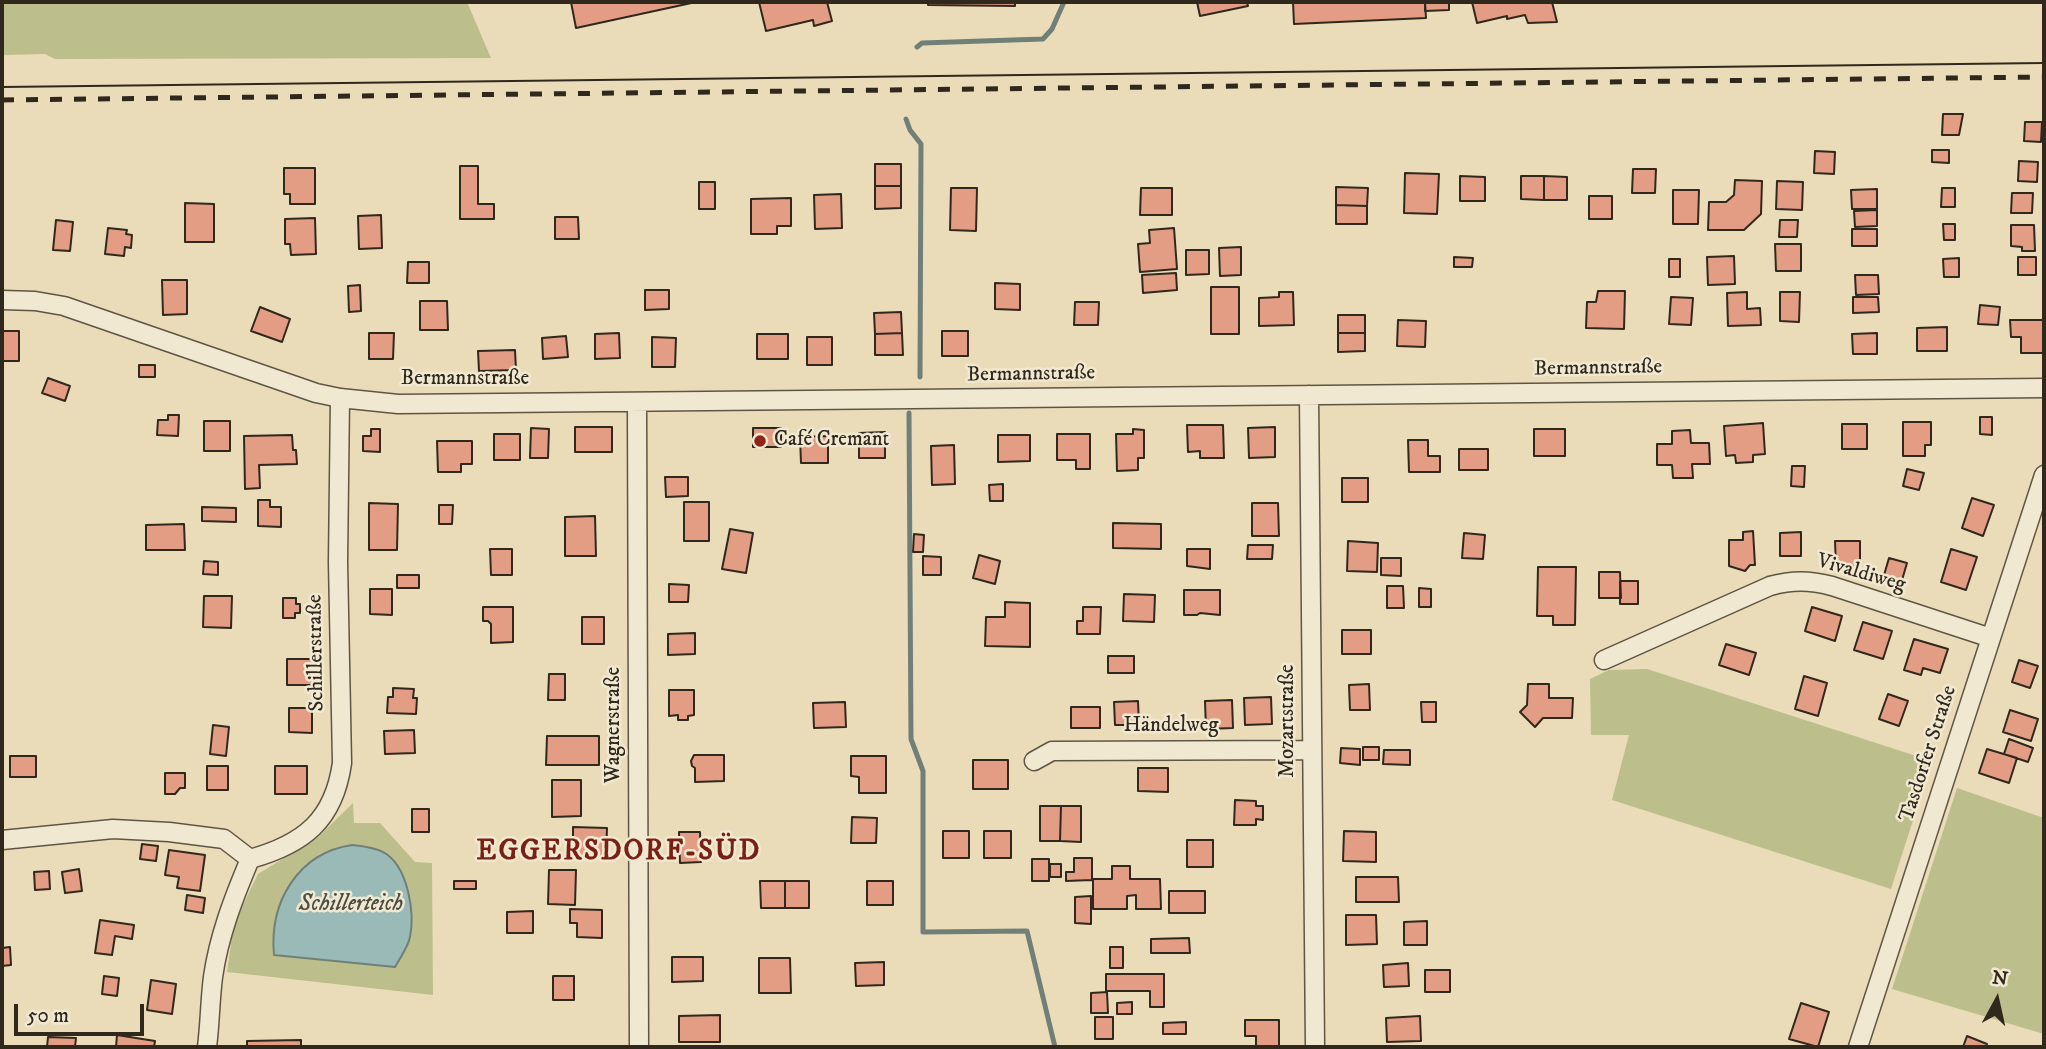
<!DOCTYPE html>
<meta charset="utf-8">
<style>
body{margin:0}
#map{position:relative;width:2046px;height:1049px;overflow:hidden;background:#eadcb8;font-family:"IM FELL DW Pica",serif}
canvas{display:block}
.frame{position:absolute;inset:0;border:4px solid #31281d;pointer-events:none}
.north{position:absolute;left:1962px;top:965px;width:70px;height:70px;-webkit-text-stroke:5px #f1e8d1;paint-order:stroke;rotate:8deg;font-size:19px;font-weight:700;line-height:28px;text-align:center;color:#31281d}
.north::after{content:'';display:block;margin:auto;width:24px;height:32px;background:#31281d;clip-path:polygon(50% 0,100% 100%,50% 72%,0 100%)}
.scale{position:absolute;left:14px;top:1004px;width:130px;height:32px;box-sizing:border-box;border:4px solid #31281d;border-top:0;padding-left:9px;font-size:21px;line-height:24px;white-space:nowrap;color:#31281d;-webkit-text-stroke:5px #f1e8d1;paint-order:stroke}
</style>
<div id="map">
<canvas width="2046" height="1049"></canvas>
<div class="frame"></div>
<div class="north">N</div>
<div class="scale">50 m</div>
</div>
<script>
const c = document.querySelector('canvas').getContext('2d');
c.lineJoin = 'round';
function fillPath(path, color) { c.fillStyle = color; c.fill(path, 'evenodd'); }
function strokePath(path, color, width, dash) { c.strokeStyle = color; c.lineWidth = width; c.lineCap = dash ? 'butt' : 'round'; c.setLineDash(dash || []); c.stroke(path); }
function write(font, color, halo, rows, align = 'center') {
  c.font = font + ' "IM FELL DW Pica",serif'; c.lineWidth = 5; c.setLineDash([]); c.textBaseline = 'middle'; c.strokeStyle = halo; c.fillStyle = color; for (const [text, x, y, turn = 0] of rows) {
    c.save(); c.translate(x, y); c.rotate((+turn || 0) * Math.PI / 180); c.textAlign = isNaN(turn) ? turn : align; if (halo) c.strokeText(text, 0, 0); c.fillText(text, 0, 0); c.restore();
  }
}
fillPath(new Path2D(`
 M2 2H467L491 58 55 59 45 54 2 55Z
 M1647 669 1932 761 1891 889 1612 800 1629 735H1591L1590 679 1609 670Z
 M1957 788 2044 818V1034L1892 989Z
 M353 803 354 823H380L415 862 432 863 433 995 227 972 234 923 258 874 318 837Z`), '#bcbf8b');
const water = new Path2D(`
 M352 845C363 846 380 848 389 856 408 872 415 913 410 937 408 947 400 958 395 967L274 955C269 902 298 853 352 845Z`);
fillPath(water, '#9abab7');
strokePath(water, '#708079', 2);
strokePath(new Path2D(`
 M917 47 922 43 1043 39 1052 29 1064 2
 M906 119 910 130 921 144 920 377
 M909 413 911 739 923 771V932L1027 931 1055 1047`), '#708079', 5);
const building = new Path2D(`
 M571 2H696L576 28Z
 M759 2H827L832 21 814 26 813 20 766 31Z
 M928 2H1015V6L928 5Z
 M1197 2H1247L1248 6 1200 16Z
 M1293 2H1425L1426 18 1294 24Z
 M1425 2H1449V10L1425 11Z
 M1472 2H1552L1557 22 1528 23 1525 15 1507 19V16L1477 23Z
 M1943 114H1963L1959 135H1942Z
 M2025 122H2042L2041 142 2024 141Z
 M1932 150H1949V163L1932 162Z
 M1815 151 1835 152 1834 174 1814 173Z
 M2019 161 2038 162 2037 182 2018 181Z
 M875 164H901V186H875Z
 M460 166H478V204H494V219H460Z
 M284 168H315V204H290V194H284Z
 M1633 169H1656L1655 193H1632Z
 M1405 173 1439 174 1437 214 1404 213Z
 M1460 176 1485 177V201H1460Z
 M1521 176H1544V200L1521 199Z
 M1544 176 1567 177V200H1544Z
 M1735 180 1762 181 1761 214 1744 230H1708L1709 202H1726L1734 195Z
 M1777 181 1803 182 1802 210 1776 209Z
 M699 182H715V209H699Z
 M875 186H901V208L875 209Z
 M1336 187 1368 188 1367 206 1336 205Z
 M951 188H977L976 231 950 230Z
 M1141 188H1172V215H1140Z
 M1942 188H1955V207H1941Z
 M1877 189V209H1852L1851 190Z
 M1673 190H1699L1698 224H1673Z
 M2012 193H2033L2032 213H2011Z
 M841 194 842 228 815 229 814 195Z
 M1589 196H1612V219H1589Z
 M791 198V226H777V234H751V199Z
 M185 203 214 204V242H185Z
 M1336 205 1367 206V224H1336Z
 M1877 210V226L1855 227 1854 211Z
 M381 215 382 248 359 249 358 216Z
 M555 217H578L579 239H555Z
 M315 218 316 254 291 255 290 244H285V219Z
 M56 220 73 222 70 251 53 250Z
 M1780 220H1798L1797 237H1779Z
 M1943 224H1955V240H1944Z
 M2011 225H2034L2035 251H2022V247L2011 246Z
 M108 228 127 230 126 234 132 235 131 248 125 247 124 256 105 254Z
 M1174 228 1177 269 1140 272 1138 244 1150 243 1149 230Z
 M1852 229H1877V246H1852Z
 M1775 244H1801V271H1776Z
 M1241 247V275L1220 276 1219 248Z
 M1186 250H1209V274L1186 275Z
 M1734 256 1735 284 1708 285 1707 257Z
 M1454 257 1473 258 1472 267H1454Z
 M2018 257H2036V275H2018Z
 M1959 258V277H1944L1943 259Z
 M1669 259H1680V277H1669Z
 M408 262H429V283H407Z
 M1176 273 1177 290 1143 293 1142 275Z
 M1855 275H1878L1879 294 1856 295Z
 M162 280H187V314L163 315Z
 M995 283 1020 284V310L995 309Z
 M360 285 361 311 349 312 348 286Z
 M1211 287H1239V334H1211Z
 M645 290H669V309L645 310Z
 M1598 291H1625L1624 329 1586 328 1587 302H1596Z
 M1279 292H1293L1294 325 1259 326V298L1279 297Z
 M1747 292V309L1760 308 1761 325 1728 326 1727 293Z
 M1780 292H1800L1799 322 1780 321Z
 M1671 297 1693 298 1691 325 1669 324Z
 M1853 297H1878L1879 312 1853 313Z
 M420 301H447L448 330H420Z
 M1075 302H1099L1098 325H1074Z
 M1980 305 2000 307 1998 325 1978 324Z
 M260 307 290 319 282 342 251 331Z
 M901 312 902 333 875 334 874 313Z
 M1338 315H1365V333H1338Z
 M1398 320 1426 321 1425 347 1397 346Z
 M2010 320H2044V353H2021V337H2011Z
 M1947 327V351H1917V328Z
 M2 331H19V361H2Z
 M942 331H968V356H942Z
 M369 333H394L393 359H369Z
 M619 333 620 358 595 359V334Z
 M902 333 903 355H875V334Z
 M1338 333H1365V351L1338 352Z
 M1877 333V354H1853L1852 334Z
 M757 334H788V359H757Z
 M566 336 568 357 543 359 542 338Z
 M652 337 676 338 675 367H652Z
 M807 337H832V365H807Z
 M515 350 516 370 479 371 478 351Z
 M139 365H155V377H139Z
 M48 378 70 386 65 401 42 393Z
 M168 415H179L178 436 157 435 158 420H168Z
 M1980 417H1992V435L1980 434Z
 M204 421H230V451H204Z
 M1903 422H1931V445H1925V456H1903Z
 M1763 423 1765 454 1753 455V462L1736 463 1735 455 1726 456 1724 426Z
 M1842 424H1867V449H1842Z
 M1187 425H1223L1224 458H1200V451L1188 452Z
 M575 427H612V452H575Z
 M1275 427V457L1249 458 1248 428Z
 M531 428 549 429 548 458H530Z
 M753 428H781V447H753Z
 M371 429H380V452L363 451V436H371Z
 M1133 429 1144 430V458H1138V470L1117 471 1116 434H1133Z
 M1534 429H1565V456H1534Z
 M1690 430 1691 443H1709L1710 464H1692L1693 478H1673L1672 465H1657V444H1672V431Z
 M885 432V458H859V433Z
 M494 434H520V460H494Z
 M1057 434H1090V469H1076V460H1057Z
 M292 435 293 450H296L297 464 259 465 260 488 245 489 244 436Z
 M998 435H1030V461L998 462Z
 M828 436V463H801L800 437Z
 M1408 440H1428V456H1440V472H1409Z
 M437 441H472V464H461V472H438Z
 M954 445 955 484 932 485 931 446Z
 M1459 449H1488V470H1459Z
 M1792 466H1805L1804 487 1791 486Z
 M1907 469 1924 473 1919 490 1903 486Z
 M665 477H688V496L666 497Z
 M1342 478H1368V502H1342Z
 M1003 484V501H990L989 485Z
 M1972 498 1994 505 1983 536 1962 528Z
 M258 500H270V507H281V527L258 526Z
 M684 502H709V541H684Z
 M369 503 398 504 397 550H369Z
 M1252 503H1278L1279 536H1252Z
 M439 505H453L452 524H439Z
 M202 507 236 508V522L202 521Z
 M595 516 596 556H565V517Z
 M1113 523 1161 524V549L1113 548Z
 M184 524 185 550H146V525Z
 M730 529 753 533 746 573 722 569Z
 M1753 531 1755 565H1750L1745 571 1729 566V540H1743V532Z
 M1801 532V556H1780V533Z
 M1464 533 1485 535 1483 559 1462 558Z
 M914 534 924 535 923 552H913Z
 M1348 541 1378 543 1377 572 1347 571Z
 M1835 541H1860V566L1836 567Z
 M1248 545H1273L1272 559H1247Z
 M490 549H512V575H491Z
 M1187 549H1210V569L1187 566Z
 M1951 549 1977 557 1966 590 1941 582Z
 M979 555 1000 561 995 584 973 578Z
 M923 556 941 557V575H923Z
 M1381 558H1401V576L1381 575Z
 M1889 558 1907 563 1900 587 1882 582Z
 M204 561 218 562V575L203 574Z
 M1538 567H1576L1575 625H1553V616H1537Z
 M1599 572H1620L1621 598H1599Z
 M397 575H419V588H397Z
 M1620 581H1638V604H1620Z
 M669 584 689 585 688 602H669Z
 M1387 586H1403L1404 608H1387Z
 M1419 588 1431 589V607H1419Z
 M370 589H392V615L370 614Z
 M1184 590H1220V615L1200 613 1197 615H1184Z
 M1124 594 1155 595 1154 622 1123 621Z
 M204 596H232L231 628 203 627Z
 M283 598H296V604H300V613H295V618H283Z
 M1005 602 1030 603V647L985 646 986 617H1005Z
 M483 607H513V642L491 643V624L488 621H483Z
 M1083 607H1101L1100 634H1077V621H1083Z
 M1812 607 1842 616 1835 641 1805 631Z
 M582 617H604V644H582Z
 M1863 622 1892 631 1883 659 1854 650Z
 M1342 630H1371V654H1342Z
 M695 633V654L668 655V634Z
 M1914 639 1948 649 1940 673 1923 668 1921 675 1904 670Z
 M1726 644 1756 653 1749 675 1719 665Z
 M1108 656H1134V673H1108Z
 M287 659H313V685H287Z
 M2019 660 2038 666 2030 688 2012 682Z
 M549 674H565V700H548Z
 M1804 676 1827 683 1818 716 1795 709Z
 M1369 684 1370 710H1350L1349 685Z
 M1528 684H1549V698H1573L1572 718H1543L1535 727 1520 712 1527 705Z
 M393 688 414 689 413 698H417L416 714 387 713 388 697H393Z
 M669 690H694V715L688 716V720H678V715L669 716Z
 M1888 694 1908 701 1899 726 1879 719Z
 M1271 697 1272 724 1245 725 1244 698Z
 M1232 700 1233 728 1206 729 1205 701Z
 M1138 701 1139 725H1115L1114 702Z
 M845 702 846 727 814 728 813 703Z
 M1421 702H1436V722H1422Z
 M1071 707H1100V728H1071Z
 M289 708H312V733L289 732Z
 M2010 710 2038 719 2031 741 2003 732Z
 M213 725 229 727 226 756 210 754Z
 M414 730 415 753 385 754 384 731Z
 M547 736H599V765H546Z
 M2009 739 2033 748 2028 762 2004 754Z
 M1363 747H1379V760H1363Z
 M1341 748 1360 749V765L1340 763Z
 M1987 749 2017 758 2009 783 1979 773Z
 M1384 750H1410V765L1383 764Z
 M694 755H724V781L695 782V768L692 766 691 761Z
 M10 756H36V777H10Z
 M851 756H886V793H859V777L851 776Z
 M973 760H1008V789H973Z
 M207 766H228V790H207Z
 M275 766H307V794H275Z
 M1138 768H1168V792L1138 791Z
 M165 773H185V788H180L175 794H165Z
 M552 780H581V816L552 817Z
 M1235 800 1256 801V806H1263V820L1256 819V825H1234Z
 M1040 806H1061L1060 841H1040Z
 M1061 806H1081V842L1060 841Z
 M412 809H429V832H412Z
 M852 817 877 818 876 843H851Z
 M573 827 607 828 606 857 573 856Z
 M943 831H969V858H943Z
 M984 831H1011V858H984Z
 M1344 831 1376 832V862L1343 861Z
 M679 832H700L701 862 680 863Z
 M1187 840H1213V867H1187Z
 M142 844 158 846 156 861 140 859Z
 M169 850 205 855 200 891 177 888 179 877 165 875Z
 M1074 858H1092V880L1066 881V872H1074Z
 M1032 859H1049V881H1032Z
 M1050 864H1061V877H1050Z
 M1112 866H1130V879H1160L1161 909H1136V895L1127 896V909H1093V879H1112Z
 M79 869 82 891 65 893 62 872Z
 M549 870H576L575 905 548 904Z
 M49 871 50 889 35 890 34 872Z
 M1356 877H1398L1399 902H1356Z
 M454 881H476V889H454Z
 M760 881H785V908H761Z
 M785 881H809V908H785Z
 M867 881H893V905H867Z
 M1169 891H1205V913H1169Z
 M187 895 205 898 203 913 185 910Z
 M1091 896V924L1075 923V897Z
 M570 909 602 910V938L577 937V923H570Z
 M533 911V933H507V912Z
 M1346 915H1376L1377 944 1346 945Z
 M100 920 134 925 132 939 115 936 112 955 95 953Z
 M1427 921V945H1404V922Z
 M1189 938 1190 953H1151V939Z
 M10 947 11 965 2 966V948Z
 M1110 947H1123V968H1110Z
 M672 957H703V981L672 982Z
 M759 958H790L791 993H759Z
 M884 962V985L856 986 855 963Z
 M1408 963 1409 986 1384 987 1383 965Z
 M1425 970H1450V992H1425Z
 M1106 974H1164V1007H1150V991H1106Z
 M104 976 119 978 117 996 102 994Z
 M553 976H574V1000H553Z
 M151 980 176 984 172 1014 147 1010Z
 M1107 992 1108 1013H1091V993Z
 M1132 1002V1014H1117V1003Z
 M1801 1003 1829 1012 1818 1047 1789 1039Z
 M720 1015V1042H679V1016Z
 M1420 1016 1421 1041 1387 1042 1386 1018Z
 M1095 1017H1113V1039H1095Z
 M1245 1020H1279V1047H1256V1036H1245Z
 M1186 1022V1034H1163V1023Z
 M117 1035 155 1041 154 1047H116Z
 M1967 1036 1987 1044 1986 1047H1963Z
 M48 1037 76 1038 75 1047H47Z
 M301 1040V1047H247V1041Z`);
fillPath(building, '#e39d84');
strokePath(building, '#31281d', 2);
const minor = new Path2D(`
 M2 300 35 301 64 306 316 393 340 398 398 404 2044 388
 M1309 395 1315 1047
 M637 403 639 1047
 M1604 660 1770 586C1792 580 1809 580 1832 586L1991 638
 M1034 761 1052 751 1311 750
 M2 840 113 829 169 832 224 839 250 859
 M250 859C304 844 334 820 342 763L338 562 340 398
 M207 1047C210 1024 210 1000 213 977 219 935 234 897 250 859
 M1858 1047 2044 475`);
strokePath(minor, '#5f5544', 21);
strokePath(minor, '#f1e8d1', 18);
strokePath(new Path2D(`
 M2 87 2044 63`), '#31281d', 2);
strokePath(new Path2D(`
 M2 100 2044 77`), '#31281d', 5, [12, 12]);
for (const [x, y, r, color] of [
 [760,441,7,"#8f2418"]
]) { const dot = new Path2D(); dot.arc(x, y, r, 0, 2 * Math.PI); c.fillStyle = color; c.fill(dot); strokePath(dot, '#f1e8d1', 2.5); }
write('21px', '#31281d', '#f1e8d1', [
 ["Bermannstraße",1598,369,-1],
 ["Bermannstraße",1031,375,-1],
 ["Bermannstraße",465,380],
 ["Vivaldiweg",1861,574,16],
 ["Schillerstraße",317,653,-91],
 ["Mozartstraße",1289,721,-90],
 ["Wagnerstraße",615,725,-90],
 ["Händelweg",1171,727],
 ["Tasdorfer Straße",1929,754,-72]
]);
write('21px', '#31281d', '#f1e8d1', [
 ["Café Cremant",774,441]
], 'left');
write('italic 23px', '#4b4c44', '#f1e8d1', [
 ["Schillerteich",351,905]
]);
c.letterSpacing = '2px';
write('bold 28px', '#7a1f14', '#f1e8d1', [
 ["EGGERSDORF-SÜD",619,853]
]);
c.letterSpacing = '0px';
</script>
